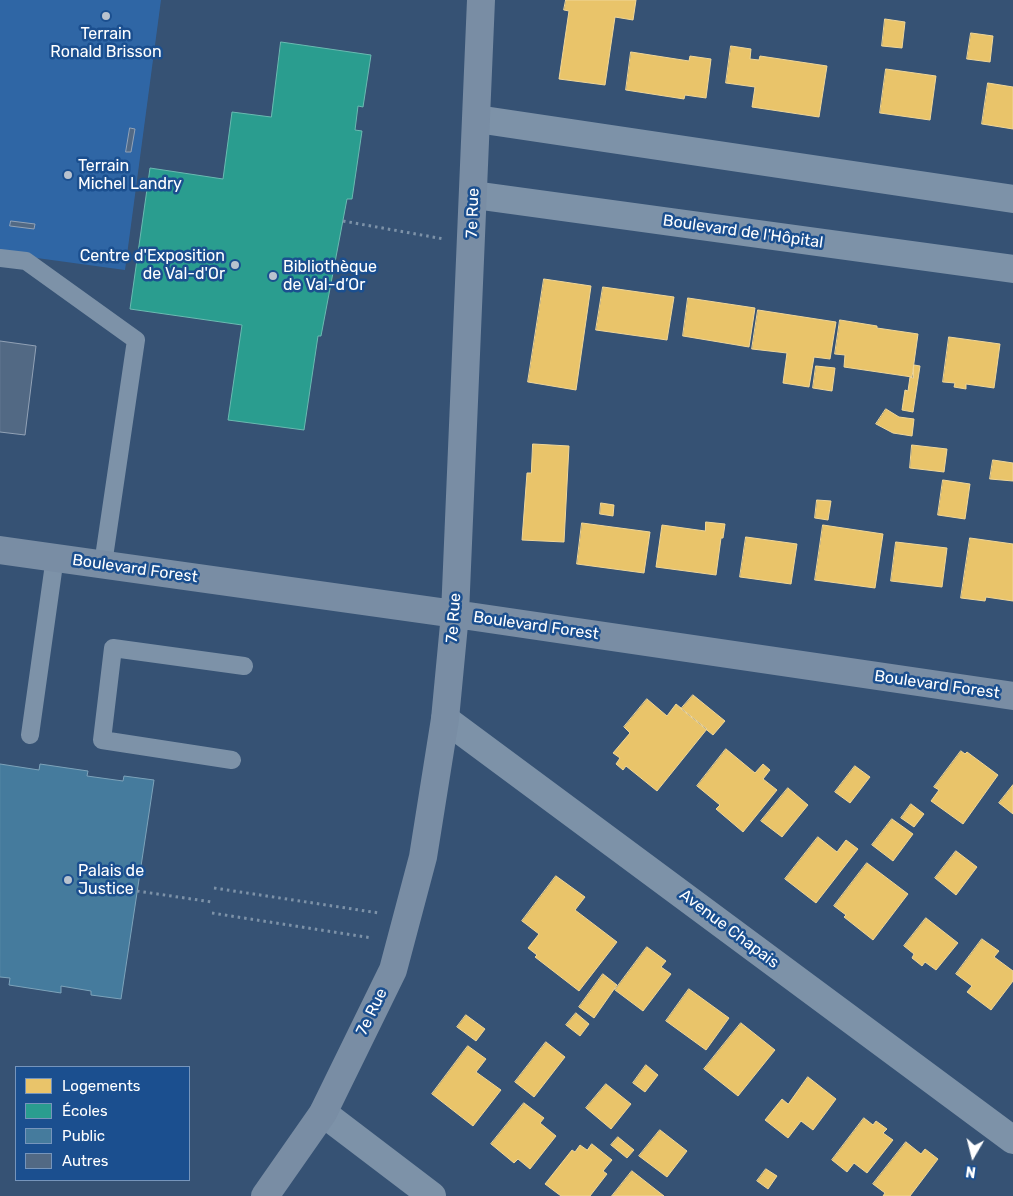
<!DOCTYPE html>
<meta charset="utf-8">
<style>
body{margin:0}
#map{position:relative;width:1013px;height:1196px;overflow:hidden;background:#365274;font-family:Rubik,sans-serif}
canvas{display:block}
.legend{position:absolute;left:15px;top:1066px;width:175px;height:115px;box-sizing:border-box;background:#1b4f8f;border:1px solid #7695bc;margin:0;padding:6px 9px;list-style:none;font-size:15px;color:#fff}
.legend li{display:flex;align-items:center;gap:10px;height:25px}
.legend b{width:25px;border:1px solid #7695bc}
.north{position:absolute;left:948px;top:1131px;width:50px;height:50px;-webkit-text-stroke:4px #1b4f8f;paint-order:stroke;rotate:188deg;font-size:14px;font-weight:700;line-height:20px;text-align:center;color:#fff}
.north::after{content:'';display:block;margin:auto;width:18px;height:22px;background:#fff;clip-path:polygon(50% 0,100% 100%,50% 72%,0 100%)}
</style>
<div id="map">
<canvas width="1013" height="1196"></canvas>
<ul class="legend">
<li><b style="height:14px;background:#e9c46a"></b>Logements</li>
<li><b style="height:14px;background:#2a9d8f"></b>Écoles</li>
<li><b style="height:14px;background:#457b9d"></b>Public</li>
<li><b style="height:14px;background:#526984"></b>Autres</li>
</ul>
<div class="north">N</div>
</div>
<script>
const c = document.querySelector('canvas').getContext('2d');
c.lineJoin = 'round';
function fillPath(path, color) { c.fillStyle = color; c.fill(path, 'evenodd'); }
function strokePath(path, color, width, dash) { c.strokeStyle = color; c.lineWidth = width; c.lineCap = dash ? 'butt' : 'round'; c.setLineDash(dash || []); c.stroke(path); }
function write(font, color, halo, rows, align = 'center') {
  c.font = font + ' Rubik,sans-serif'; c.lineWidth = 5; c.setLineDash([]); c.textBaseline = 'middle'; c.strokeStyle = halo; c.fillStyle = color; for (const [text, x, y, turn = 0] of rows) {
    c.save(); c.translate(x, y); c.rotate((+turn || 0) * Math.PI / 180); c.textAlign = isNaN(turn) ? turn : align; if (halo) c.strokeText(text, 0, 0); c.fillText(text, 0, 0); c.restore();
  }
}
fillPath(new Path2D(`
 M0 0H161L125 270 0 253Z`), '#2f66a5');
const homes = new Path2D(`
 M566 0H636L633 20 615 17 605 85 559 79 569 11 564 10Z
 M885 19 905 22 902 48 882 46Z
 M971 33 993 36 990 62 967 59Z
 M731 46 751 49 750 59 759 60 760 56 827 66 819 117 752 107 755 87 726 83Z
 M631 52 689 61 690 56 711 59 706 98 685 95 684 99 626 90Z
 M886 69 936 76 930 120 880 113Z
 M988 83 1013 87V129L982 124Z
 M544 279 591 286 576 390 528 382Z
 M603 287 674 297 667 340 596 330Z
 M688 298 755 308 749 347 683 336Z
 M758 310 836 322 830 359 814 357 809 387 783 383 787 353 752 349Z
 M840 320 877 326V328L918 334 912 377 844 367 845 355 835 354Z
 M949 337 1000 344 994 388 966 384V389L954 387 955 383 943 382Z
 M914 365 920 366 913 412 902 410 905 390 908 391 910 377 913 378Z
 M816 366 835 368 832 391 813 388Z
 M886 409 899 417 914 419 912 436 893 433 876 424Z
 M533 444 569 446 564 542 522 540 527 473H531Z
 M912 445 947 449 944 472 910 468Z
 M993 460 1013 463V481L990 479Z
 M943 480 970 484 965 519 938 515Z
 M817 500 831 501 828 520 815 518Z
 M601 503 614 505 613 516 600 514Z
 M706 522 725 524 723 538H721L716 575 656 567 662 525 705 531Z
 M582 523 650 532 644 573 577 564Z
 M823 525 883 534 875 588 815 580Z
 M746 537 797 544 791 584 740 577Z
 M970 538 1013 544V601L986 597 985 601 961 598Z
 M896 542 947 548 942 587 891 581Z
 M693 695 725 721 713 735 681 709Z
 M647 699 667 716 676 704 707 729 657 791 626 766 623 770 616 764 620 758 613 753 630 733 624 727Z
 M726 749 755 773 763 764 770 770 763 779 777 790 743 832 716 809 720 805 697 786Z
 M961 751 965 754 967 752 998 775 963 824 931 801 939 790 934 787Z
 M855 766 870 777 850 803 835 792Z
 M1013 785V814L999 803Z
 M788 788 808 805 782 837 761 821Z
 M911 804 924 814 914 827 901 818Z
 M892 819 913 834 893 861 872 845Z
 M818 837 837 852 846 840 858 849 816 903 785 879Z
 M956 851 977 867 956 895 935 878Z
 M867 863 908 894 873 940 844 917 846 915 834 906Z
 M556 876 585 897 575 910 617 942 579 991 535 957 537 955 528 948 539 934 522 921Z
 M926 918 958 943 936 970 925 962 922 966 912 958 914 954 904 946Z
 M982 939 999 951 994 957 1013 971V981L991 1010 967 992 972 986 956 974Z
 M647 947 666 961 661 967 671 974 643 1011 615 990Z
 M603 974 617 985 594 1018 579 1007Z
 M689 989 729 1018 706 1050 666 1021Z
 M576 1013 589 1024 580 1036 566 1025Z
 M466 1015 485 1029 476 1041 457 1027Z
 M741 1023 775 1050 738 1096 704 1069Z
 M546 1042 565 1057 534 1097 515 1082Z
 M468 1046 486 1059 476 1072 501 1090 473 1126 432 1094Z
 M646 1065 658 1075 645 1092 633 1083Z
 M808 1077 836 1099 813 1130 801 1121 788 1138 765 1120 782 1099 788 1104Z
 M606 1084 631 1104 611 1129 586 1108Z
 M524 1103 544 1118 540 1123 556 1136 530 1169 518 1159 514 1163 491 1144Z
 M864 1118 873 1125 876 1121 887 1129 883 1133 893 1140 867 1173 854 1163 847 1172 832 1160Z
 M660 1130 687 1151 667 1177 639 1156Z
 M618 1137 634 1150 627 1158 611 1145Z
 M906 1142 921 1154 925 1149 938 1159 910 1196H883L885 1193 873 1184Z
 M592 1144 612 1160 603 1171 607 1174 590 1196H561L545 1184 572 1150 575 1152 580 1145 587 1150Z
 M766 1169 777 1176 768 1189 757 1181Z
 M632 1171 664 1196H612Z`);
fillPath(homes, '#e9c46a');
strokePath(homes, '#f0d697', 1);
const schools = new Path2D(`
 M281 42 371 55 363 107 358 106 355 130 362 131 352 199H347L321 336H318L304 430 228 420 242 325 130 309 150 168 223 179 232 112 271 117Z`);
fillPath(schools, '#2a9d8f');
strokePath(schools, '#6abab1', 1);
const public = new Path2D(`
 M0 764 39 770 40 764 88 771 87 776 123 781 124 776 154 780 121 999 91 995V991L61 986V993L9 985 10 978 0 977Z`);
fillPath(public, '#457b9d');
strokePath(public, '#7da3ba', 1);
const building = new Path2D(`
 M130 128 135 129 131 152H126Z
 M11 221 35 224 34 229 10 226Z
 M0 341 36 346 25 435 0 432Z`);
fillPath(building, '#526984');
strokePath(building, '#92a2b6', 1);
strokePath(new Path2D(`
 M343 221 444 239
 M214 888 379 913
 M137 891 212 902
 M212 913 372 938`), '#7d92a8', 3, [2.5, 4]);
strokePath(new Path2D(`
 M0 258 26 261 136 340 103 564
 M30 735 55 557
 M232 760 102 740 113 648 244 666`), '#7d92a8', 18);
strokePath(new Path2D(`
 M477 119 1013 199
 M474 195 1013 269
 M445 719 1013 1140
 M323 1113 432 1196`), '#7d92a8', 28);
strokePath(new Path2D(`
 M0 550 455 614 1013 696
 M265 1196 323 1113 393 970 423 857 445 719 455 614 481 0`), '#798da4', 28);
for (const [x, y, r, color] of [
 [106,16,5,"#b9c2ce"],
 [68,175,5,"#b9c2ce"],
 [235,265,5,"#b9c2ce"],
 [273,276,5,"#b9c2ce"],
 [68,880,5,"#b9c2ce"]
]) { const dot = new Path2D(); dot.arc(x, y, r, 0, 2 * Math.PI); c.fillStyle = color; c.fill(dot); strokePath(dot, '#1b4f8f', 2); }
write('16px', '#fff', '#1b4f8f', [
 ["Terrain",106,34,"center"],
 ["Ronald Brisson",106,52,"center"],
 ["Terrain",78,166],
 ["Michel Landry",78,184],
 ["Centre d'Exposition",225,256,"right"],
 ["de Val-d'Or",225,274,"right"],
 ["Bibliothèque",283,267],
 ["de Val-d’Or",283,285],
 ["Palais de",78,871],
 ["Justice",78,889]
], 'left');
write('16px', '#fff', '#1b4f8f', [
 ["7e Rue",473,213,-88],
 ["Boulevard de l'Hôpital",743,232,8],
 ["Boulevard Forest",135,569,8],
 ["7e Rue",454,618,-86],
 ["Boulevard Forest",536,626,8],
 ["Boulevard Forest",937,685,8],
 ["Avenue Chapais",729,929,37],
 ["7e Rue",372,1012,-64]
]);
</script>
